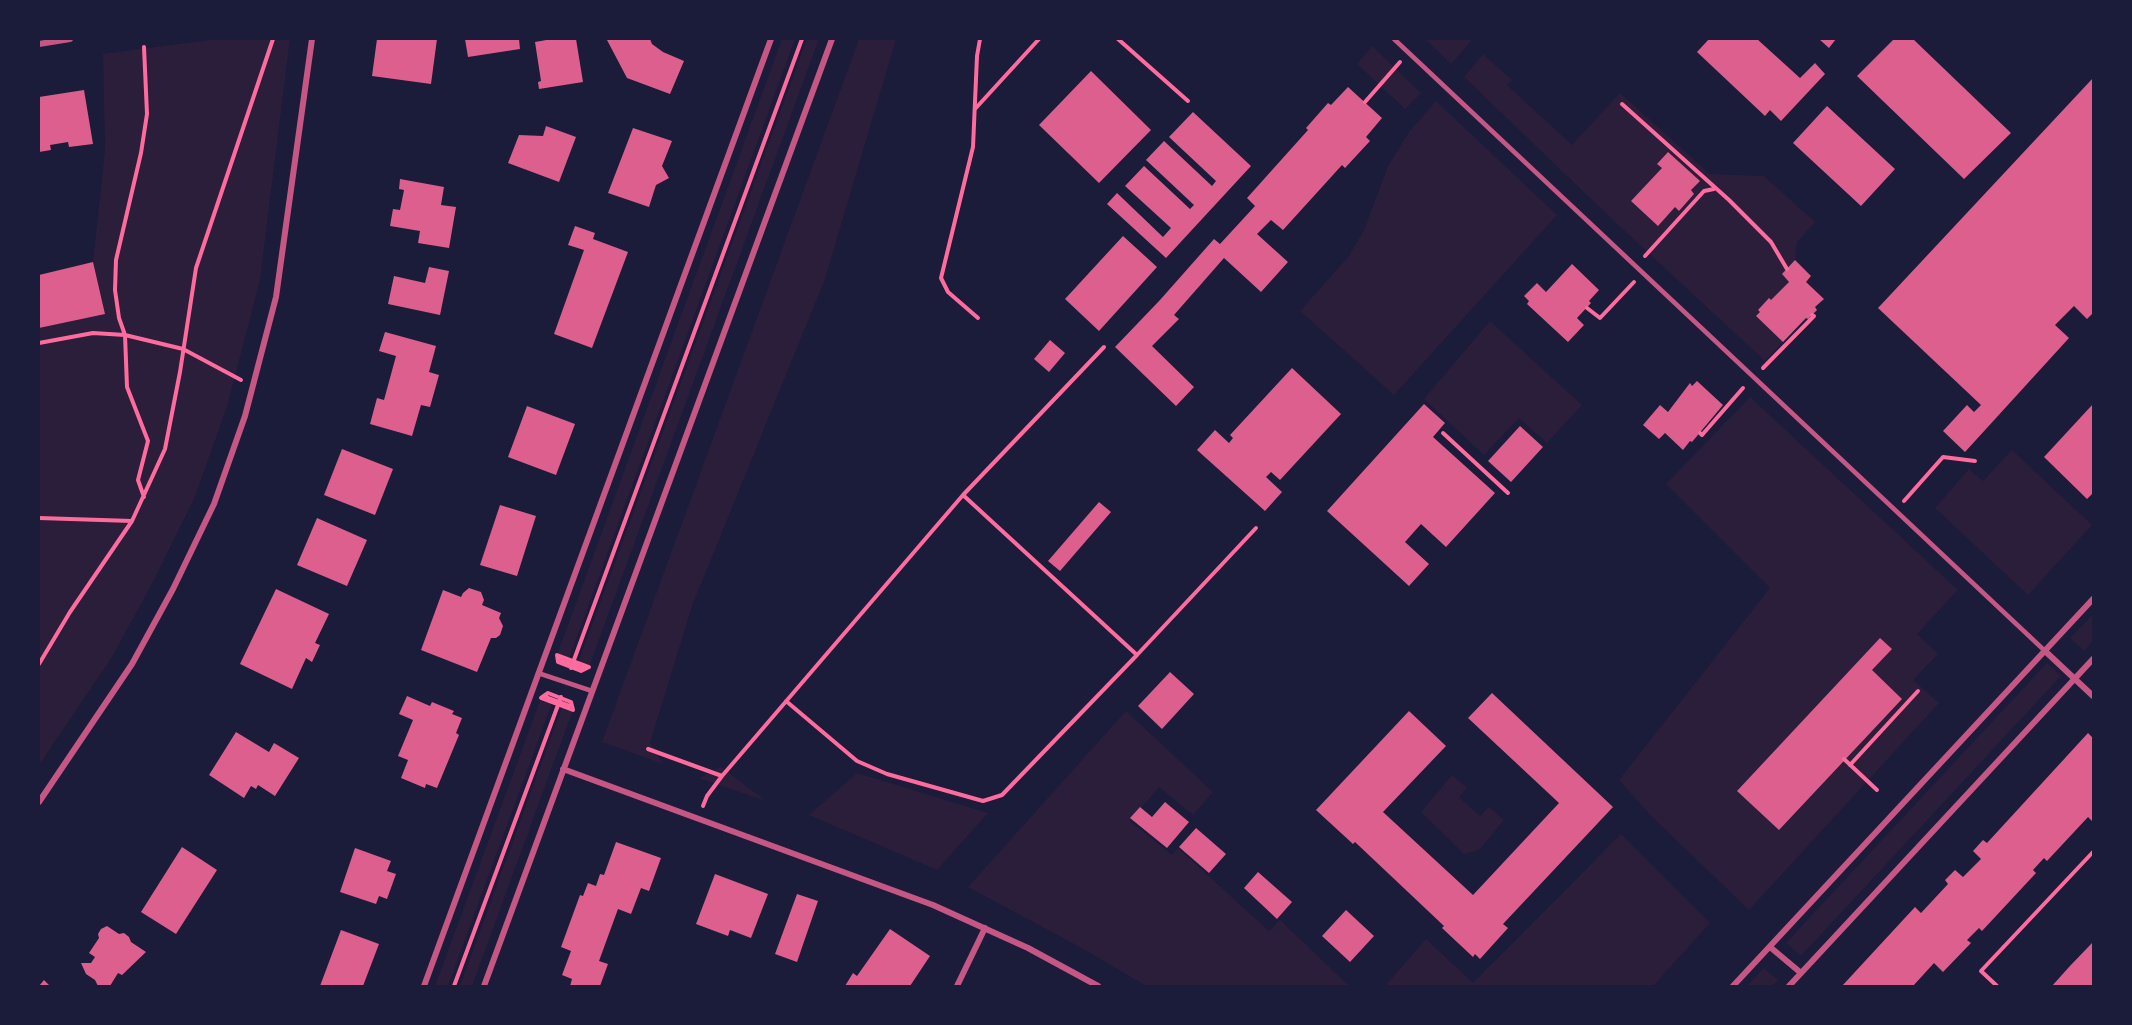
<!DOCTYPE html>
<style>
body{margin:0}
#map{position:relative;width:2132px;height:1025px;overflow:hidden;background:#1b1b3a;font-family:Figtree,sans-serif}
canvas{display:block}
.frame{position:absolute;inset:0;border:40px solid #1b1b3a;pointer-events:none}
</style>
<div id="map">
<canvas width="2132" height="1025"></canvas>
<div class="frame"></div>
</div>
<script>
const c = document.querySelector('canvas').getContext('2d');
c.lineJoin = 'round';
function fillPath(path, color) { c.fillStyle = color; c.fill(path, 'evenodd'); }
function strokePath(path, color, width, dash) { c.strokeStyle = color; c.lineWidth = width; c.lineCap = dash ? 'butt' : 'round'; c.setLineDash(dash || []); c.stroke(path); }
fillPath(new Path2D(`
 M217 39H290L260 280 227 407 194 499 152 584 112 657 39 765V328L105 313 93 262 105 150 103 54Z
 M782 39H795L569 659 557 655Z
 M807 39H819L589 667 578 663Z
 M859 39H896L825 279 692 606 650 743 663 764 602 742Z
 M1425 39H1473L1451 64Z
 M1372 46 1421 93 1405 109 1357 64Z
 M1483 54 1512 80 1507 85 1572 145 1620 93 1710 174 1764 176 1815 222 1797 242 1795 260 1782 274 1789 282 1771 300 1769 299 1758 310 1760 312 1757 317 1783 342 1765 361 1614 221 1464 77Z
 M1436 101 1557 215 1394 395 1300 311 1349 256 1364 230 1388 166 1409 132Z
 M1490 321 1582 405 1547 443 1519 418 1484 455 1424 399Z
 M1750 397 1958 590 1917 634 1938 654 1913 680 1939 703 1749 910 1651 816 1619 780 1770 588 1666 484Z
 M2012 450 2092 525 2028 595 1935 508 1969 469 1983 481Z
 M2093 614V641L2084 651 2070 638Z
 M2047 663 2061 676 1801 956 1786 943Z
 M541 698 552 703 448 986H435Z
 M562 707 573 710 472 986H460Z
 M1126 711 1213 792 1193 815 1159 787 1130 821 1172 855 1178 848 1269 931 1280 920 1349 986H1146L1087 951 968 887Z
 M721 767 766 801 699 778Z
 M857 773 988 813 937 870 809 815Z
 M1452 775 1467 788 1459 797 1480 816 1489 807 1504 820 1479 850 1464 854 1421 812Z
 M1621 834 1710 923 1653 986H1385L1426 939 1473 983Z
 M1764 968 1778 980 1772 986H1747Z`), '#2a1e3b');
fillPath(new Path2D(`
 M377 39H437L431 84 372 76Z
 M465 39H519L520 49 468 57Z
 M552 39H576L583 82 539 89 538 82 541 81 535 42Z
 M650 39 652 44 663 52 684 61 670 94 627 78 607 40Z
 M1709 39H1757L1800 78 1815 63 1825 74 1781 121 1770 110 1765 116 1697 52Z
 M1819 39H1836L1829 48Z
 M1894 39H1913L2011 133 1964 179 1857 76Z
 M1091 71 1151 130 1099 183 1039 125Z
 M2093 78V313L2087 319 2074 306 2055 325 2069 338 1965 452 1943 431 1967 405 1974 412 1981 405 1878 308Z
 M1348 87 1382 118 1366 137 1370 141 1345 168 1342 165 1283 230 1271 220 1257 234 1288 262 1261 292 1224 258 1174 315 1179 319 1152 346 1194 387 1176 406 1115 347 1160 300 1214 239 1220 244 1255 206 1247 198 1308 130 1306 128 1328 103 1331 105Z
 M84 90 93 144 69 147 68 142 50 145 51 150 39 152V97Z
 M1827 106 1895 169 1861 206 1793 143Z
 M1193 112 1251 166 1166 258 1107 204 1117 193 1163 237 1171 228 1125 186 1144 166 1190 209 1194 205 1146 160 1164 141 1212 186 1216 181 1169 137Z
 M546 126 576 137 559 182 508 163 519 135 543 136Z
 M633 128 672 141 662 166 669 178 656 185 649 207 608 193Z
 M1668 152 1700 181 1691 190 1694 194 1679 211 1675 207 1658 226 1631 201 1662 168 1657 164Z
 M400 179 444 187 441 205 456 207 449 248 418 243 420 231 390 226 393 209 400 210 404 190 399 189Z
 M575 226 595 233 593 239 628 252 592 348 554 334 584 250 568 245Z
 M1123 236 1157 267 1099 331 1065 299Z
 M1795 260 1811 276 1806 282 1824 299 1815 307 1817 310 1808 319 1806 318 1783 342 1756 316 1760 312 1758 310 1769 298 1771 300 1789 282 1782 274Z
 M93 262 105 314 39 328V275Z
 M1572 264 1599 290 1589 301 1591 303 1577 318 1584 325 1568 342 1527 304 1529 301 1524 296 1537 283 1546 292Z
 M429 267 449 271 440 315 388 304 394 276 425 283Z
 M385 332 436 346 429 372 439 375 430 407 421 405 412 436 370 424 377 398 384 400 396 356 379 351Z
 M1050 340 1065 353 1049 372 1034 359Z
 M1292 368 1341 414 1280 480 1271 472 1266 477 1282 492 1265 511 1197 450 1215 430 1229 443 1233 438 1230 435Z
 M1697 381 1723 405 1692 442 1690 441 1683 450 1665 433 1659 439 1643 425 1660 405 1668 412 1690 383 1692 386Z
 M1424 404 1445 423 1433 437 1495 493 1446 547 1421 524 1405 542 1429 564 1409 586 1327 511Z
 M2093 404V493L2087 499 2044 457Z
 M527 406 575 424 556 475 508 457Z
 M1520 426 1543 447 1511 482 1488 461Z
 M342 449 393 469 375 515 324 495Z
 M1099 502 1111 512 1060 571 1048 561Z
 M500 505 536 516 517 576 480 565Z
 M317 518 367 540 347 586 297 565Z
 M469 588 481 592 484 600 482 605 501 613 499 618 503 626 500 635 496 638H491L477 672 421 650 443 590 461 597 463 593Z
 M276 589 329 614 315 643 320 645 312 662 306 658 292 689 240 664Z
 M1880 638 1892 649 1872 670 1902 699 1779 830 1737 791Z
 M1170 672 1194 694 1162 729 1138 706Z
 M1492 693 1613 807 1503 924 1508 928 1480 959 1475 954 1473 957 1442 928 1444 926 1355 842 1353 844 1316 810 1409 711 1446 746 1383 812 1473 895 1559 803 1468 718Z
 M407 696 430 706 432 702 454 711 452 714 462 718 456 733 459 735 437 788 426 784 425 788 401 778 408 760 398 756 413 720 399 714Z
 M236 732 269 752 274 743 299 758 275 796 258 785 256 789 251 786 244 798 209 775Z
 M2088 733 2093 738V822L2088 817 2047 861 2044 858 2033 870 2036 873 1982 931 1979 928 1967 940 1971 943 1943 972 1934 963 1913 986H1842L1915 907 1921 913 1948 884 1945 880 1955 870 1963 877 1981 859 1973 851 1983 840 1987 843Z
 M1165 802 1189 822 1167 848 1130 818 1140 807 1152 817Z
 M1196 828 1226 854 1209 873 1179 847Z
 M616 842 661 858 649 891 641 888 631 914 618 909 599 961 608 964 600 986H570L572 979 562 975 571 951 561 947 580 895 583 896 588 883 596 886 600 874 604 875Z
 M182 847 217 870 176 934 141 912Z
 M355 848 391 861 387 871 396 874 387 899 379 896 376 904 340 892Z
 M1258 872 1292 902 1277 919 1244 888Z
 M715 874 768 894 751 938 730 930 728 936 696 924Z
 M797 894 818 901 797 962 775 954Z
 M1346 910 1374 936 1350 962 1322 936Z
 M107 926 119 934 124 933 129 937 131 942 146 952 122 975 118 973 110 986H98L95 980 86 974 81 963H91L95 957 89 953 99 938 98 934 101 929Z
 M890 929 930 956 910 986H845L853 973 857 976Z
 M341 930 379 944 363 986H320Z
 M2093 942V986H2052L2069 967Z
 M44 980 50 986H39Z`), '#dd5f8e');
strokePath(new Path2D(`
 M1118 39 1188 101
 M144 47 147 114 141 153 116 260 115 290 119 318 125 335 127 387 148 441 138 480 144 497
 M1365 102 1400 62
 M1622 104 1729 200 1771 242 1787 269
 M975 109 1039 39
 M1645 256 1704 191 1714 189
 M1587 308 1600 318 1634 282
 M978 318 948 292 941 278 973 147 977 56 980 39
 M39 343 93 333 125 335 183 349 241 380
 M1763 368 1814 316 1812 315
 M1443 433 1508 493
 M1700 433 1702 435 1743 388
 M963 495 1137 655 1256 528
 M1904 501 1943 457 1975 461
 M39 518 132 521
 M557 655 589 667 581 671 558 662Z
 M560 659 584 668
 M39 664 70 612 132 521 165 449 180 372 196 268 273 39
 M571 668 802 39
 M548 693 571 702 573 710 541 698Z
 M546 697 570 706
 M786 701 857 761 887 774 983 801 1002 795 1137 655
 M648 749 722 776
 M1844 759 1877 790
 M1850 765 1918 691
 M703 806 707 796 722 776 963 495 1104 347
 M454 986 561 697
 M1997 986 1981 971 2093 852`), '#ff6b9d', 4);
strokePath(new Path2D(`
 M1394 39 2045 651
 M538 673 592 691`), '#c65784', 4.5);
strokePath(new Path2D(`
 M39 44 70 39
 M2045 651 2093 696
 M563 769 933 905 1028 948 1098 986
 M39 802 132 664 173 589 214 504 245 416 276 297 312 39
 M1770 947 1801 973
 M424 986 771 39
 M484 986 832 39
 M957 986 985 928
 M1733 986 2093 599
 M1789 986 2093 659`), '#c65784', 6);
</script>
